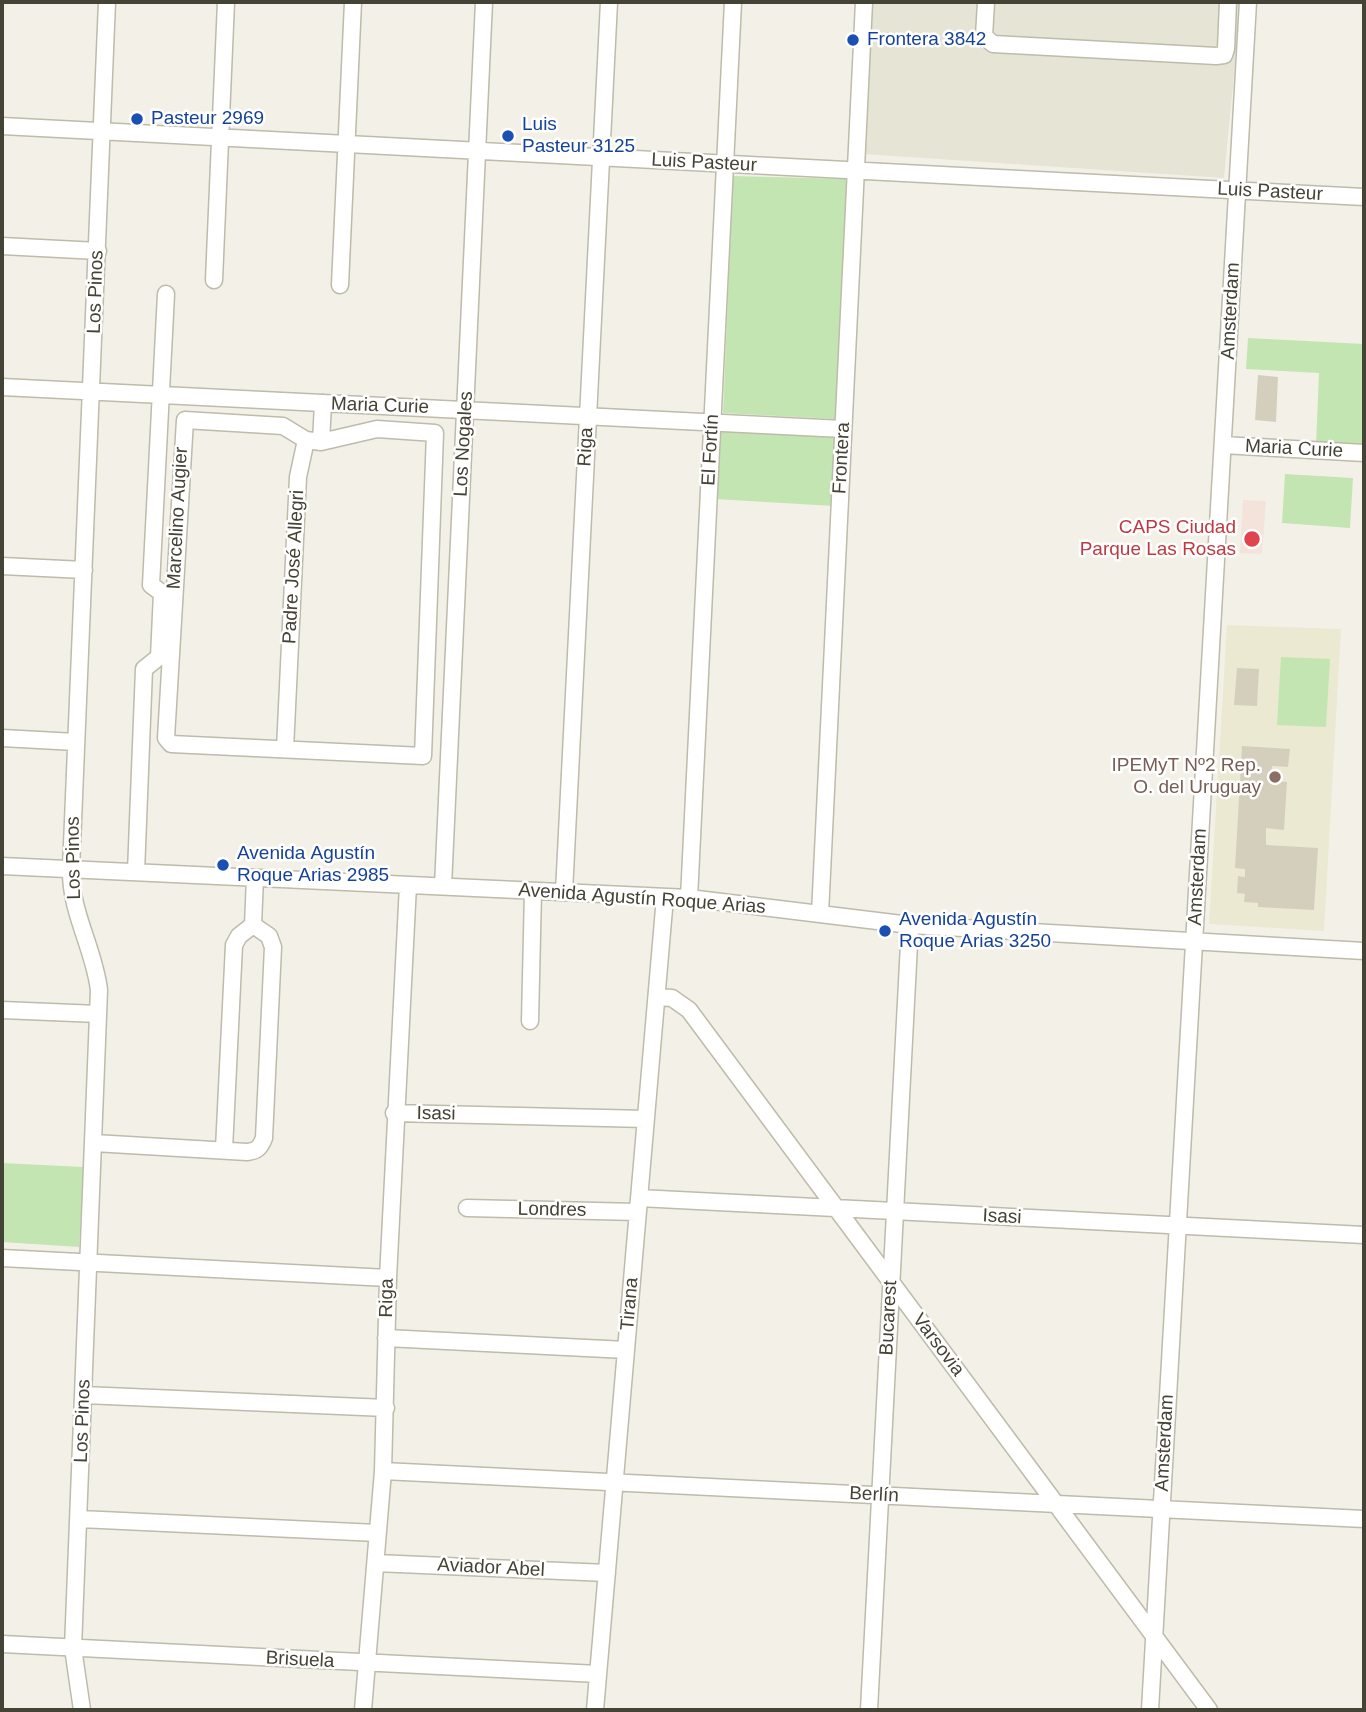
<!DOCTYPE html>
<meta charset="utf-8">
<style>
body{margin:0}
#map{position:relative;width:1366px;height:1712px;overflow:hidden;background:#f3f1e7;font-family:Helvetica,sans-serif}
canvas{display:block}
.frame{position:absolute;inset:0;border:4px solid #454236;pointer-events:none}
</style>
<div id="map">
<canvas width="1366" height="1712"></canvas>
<div class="frame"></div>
</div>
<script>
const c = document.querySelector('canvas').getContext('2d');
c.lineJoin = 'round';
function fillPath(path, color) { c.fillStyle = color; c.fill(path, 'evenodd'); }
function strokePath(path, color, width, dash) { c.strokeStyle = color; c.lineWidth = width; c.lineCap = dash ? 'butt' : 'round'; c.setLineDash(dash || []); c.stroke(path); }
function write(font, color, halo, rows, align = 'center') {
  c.font = font + ' Helvetica,sans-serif'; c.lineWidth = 5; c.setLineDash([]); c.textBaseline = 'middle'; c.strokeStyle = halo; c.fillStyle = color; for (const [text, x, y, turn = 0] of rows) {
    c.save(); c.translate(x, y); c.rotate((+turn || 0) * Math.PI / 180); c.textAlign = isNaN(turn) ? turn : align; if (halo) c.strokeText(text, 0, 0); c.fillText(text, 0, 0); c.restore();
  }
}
fillPath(new Path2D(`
 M871 2H1241L1224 178 863 154Z`), '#e6e4d5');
fillPath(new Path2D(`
 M1227 625 1341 629 1324 931 1209 924Z`), '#ebe9d1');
fillPath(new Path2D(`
 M1243 500 1266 501 1262 554 1240 553Z`), '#f3e3da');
fillPath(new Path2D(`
 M733 176 847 179 836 419 723 413Z
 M1248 338 1364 344V448L1316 445 1319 373 1246 369Z
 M718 429 838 436 834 506 714 499Z
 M1285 474 1353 478 1350 528 1282 523Z
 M1281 657 1330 659 1326 727 1277 725Z
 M2 1163 84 1167 79 1247 2 1242Z`), '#c3e5b1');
fillPath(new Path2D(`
 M1258 375 1278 377 1276 422 1255 420Z
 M1237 668 1259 669 1257 706 1234 705Z
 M1242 746 1290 749 1288 767 1272 766 1271 781 1287 782 1284 830 1266 828V845L1318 848 1314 910 1258 907V903L1244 902 1245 894 1237 893 1238 876 1245 877V869L1235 868Z`), '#d4cfbd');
const street = new Path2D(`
 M986 2 984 36 993 44 1216 56 1224 55 1226 49 1228 2
 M2 126 1364 197
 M2 246 98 251
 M214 280 226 2
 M340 285 353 2
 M2 387 843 429
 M306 440 283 426 185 420 166 738 171 744 423 756 435 433 377 429 321 442
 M1223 445 1364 453
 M2 566 84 570
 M2 738 76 742
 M285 749 298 477 306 440 321 442 323 403
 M2 866 689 898 910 925 1364 951
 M136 872 144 669 159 657 162 593 151 585 166 294
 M443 886 484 2
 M564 892 609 2
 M689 898 733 2
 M820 914 864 2
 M253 925 255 878
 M657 997 672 998 689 1010 1209 1710
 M2 1010 98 1014
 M530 1021 533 891
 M394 1113 646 1119
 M94 1143 247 1152C257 1151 260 1148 264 1138L273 947 269 936 253 925
 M224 1149 234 945 239 936 253 925
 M639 1198 1364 1235
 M467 1208 638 1212
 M2 1258 388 1278
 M386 1338 626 1350
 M84 1395 386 1408
 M383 1471 1364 1519
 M80 1519 377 1533
 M376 1563 607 1573
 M2 1644 598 1674
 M82 1710 73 1648 99 990C94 948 70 912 71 869L107 2
 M363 1710 383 1471 388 1278 408 885
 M595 1710 665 897
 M869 1710 910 925
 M1150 1710 1248 2`);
strokePath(street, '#bebbaa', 19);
strokePath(street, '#fff', 16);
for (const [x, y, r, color] of [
 [853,40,7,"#1a4fb4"],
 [137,119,7,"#1a4fb4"],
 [508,136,7,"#1a4fb4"],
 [1252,539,9,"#e0444e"],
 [1275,777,7,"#8d6e63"],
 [223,865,7,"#1a4fb4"],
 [885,931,7,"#1a4fb4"]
]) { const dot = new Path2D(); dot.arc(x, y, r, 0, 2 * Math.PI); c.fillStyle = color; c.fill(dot); strokePath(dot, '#fff', 2.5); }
write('19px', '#164399', '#fff', [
 ["Frontera 3842",867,40],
 ["Pasteur 2969",151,119],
 ["Luis",522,125],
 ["Pasteur 3125",522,147],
 ["Avenida Agustín",237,854],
 ["Roque Arias 2985",237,876],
 ["Avenida Agustín",899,920],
 ["Roque Arias 3250",899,942]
], 'left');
write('19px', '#454236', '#fff', [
 ["Luis Pasteur",704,163,3],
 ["Luis Pasteur",1270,192,3],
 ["Los Pinos",96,292,-88],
 ["Amsterdam",1231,311,-87],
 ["Maria Curie",380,406,2],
 ["Los Nogales",464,444,-87],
 ["Riga",586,447,-87],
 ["Maria Curie",1294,449,3],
 ["El Fortín",711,450,-87],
 ["Frontera",842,458,-87],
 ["Marcelino Augier",178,518,-87],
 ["Padre José Allegri",294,567,-87],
 ["Los Pinos",74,858,-91],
 ["Amsterdam",1198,877,-87],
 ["Avenida Agustín Roque Arias",642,899,4],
 ["Isasi",436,1114,1],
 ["Londres",552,1210,1],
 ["Isasi",1002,1217,3],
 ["Riga",387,1298,-89],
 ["Tirana",630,1304,-85],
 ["Bucarest",889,1318,-87],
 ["Varsovia",938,1345,53],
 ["Los Pinos",83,1421,-88],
 ["Amsterdam",1165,1443,-87],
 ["Berlín",874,1495,3],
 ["Aviador Abel",491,1568,3],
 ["Brisuela",300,1660,3]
]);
write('19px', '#be3a42', '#fff', [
 ["CAPS Ciudad",1236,528],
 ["Parque Las Rosas",1236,550]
], 'right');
write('19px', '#785e54', '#fff', [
 ["IPEMyT Nº2 Rep.",1261,766],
 ["O. del Uruguay",1261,788]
], 'right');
</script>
